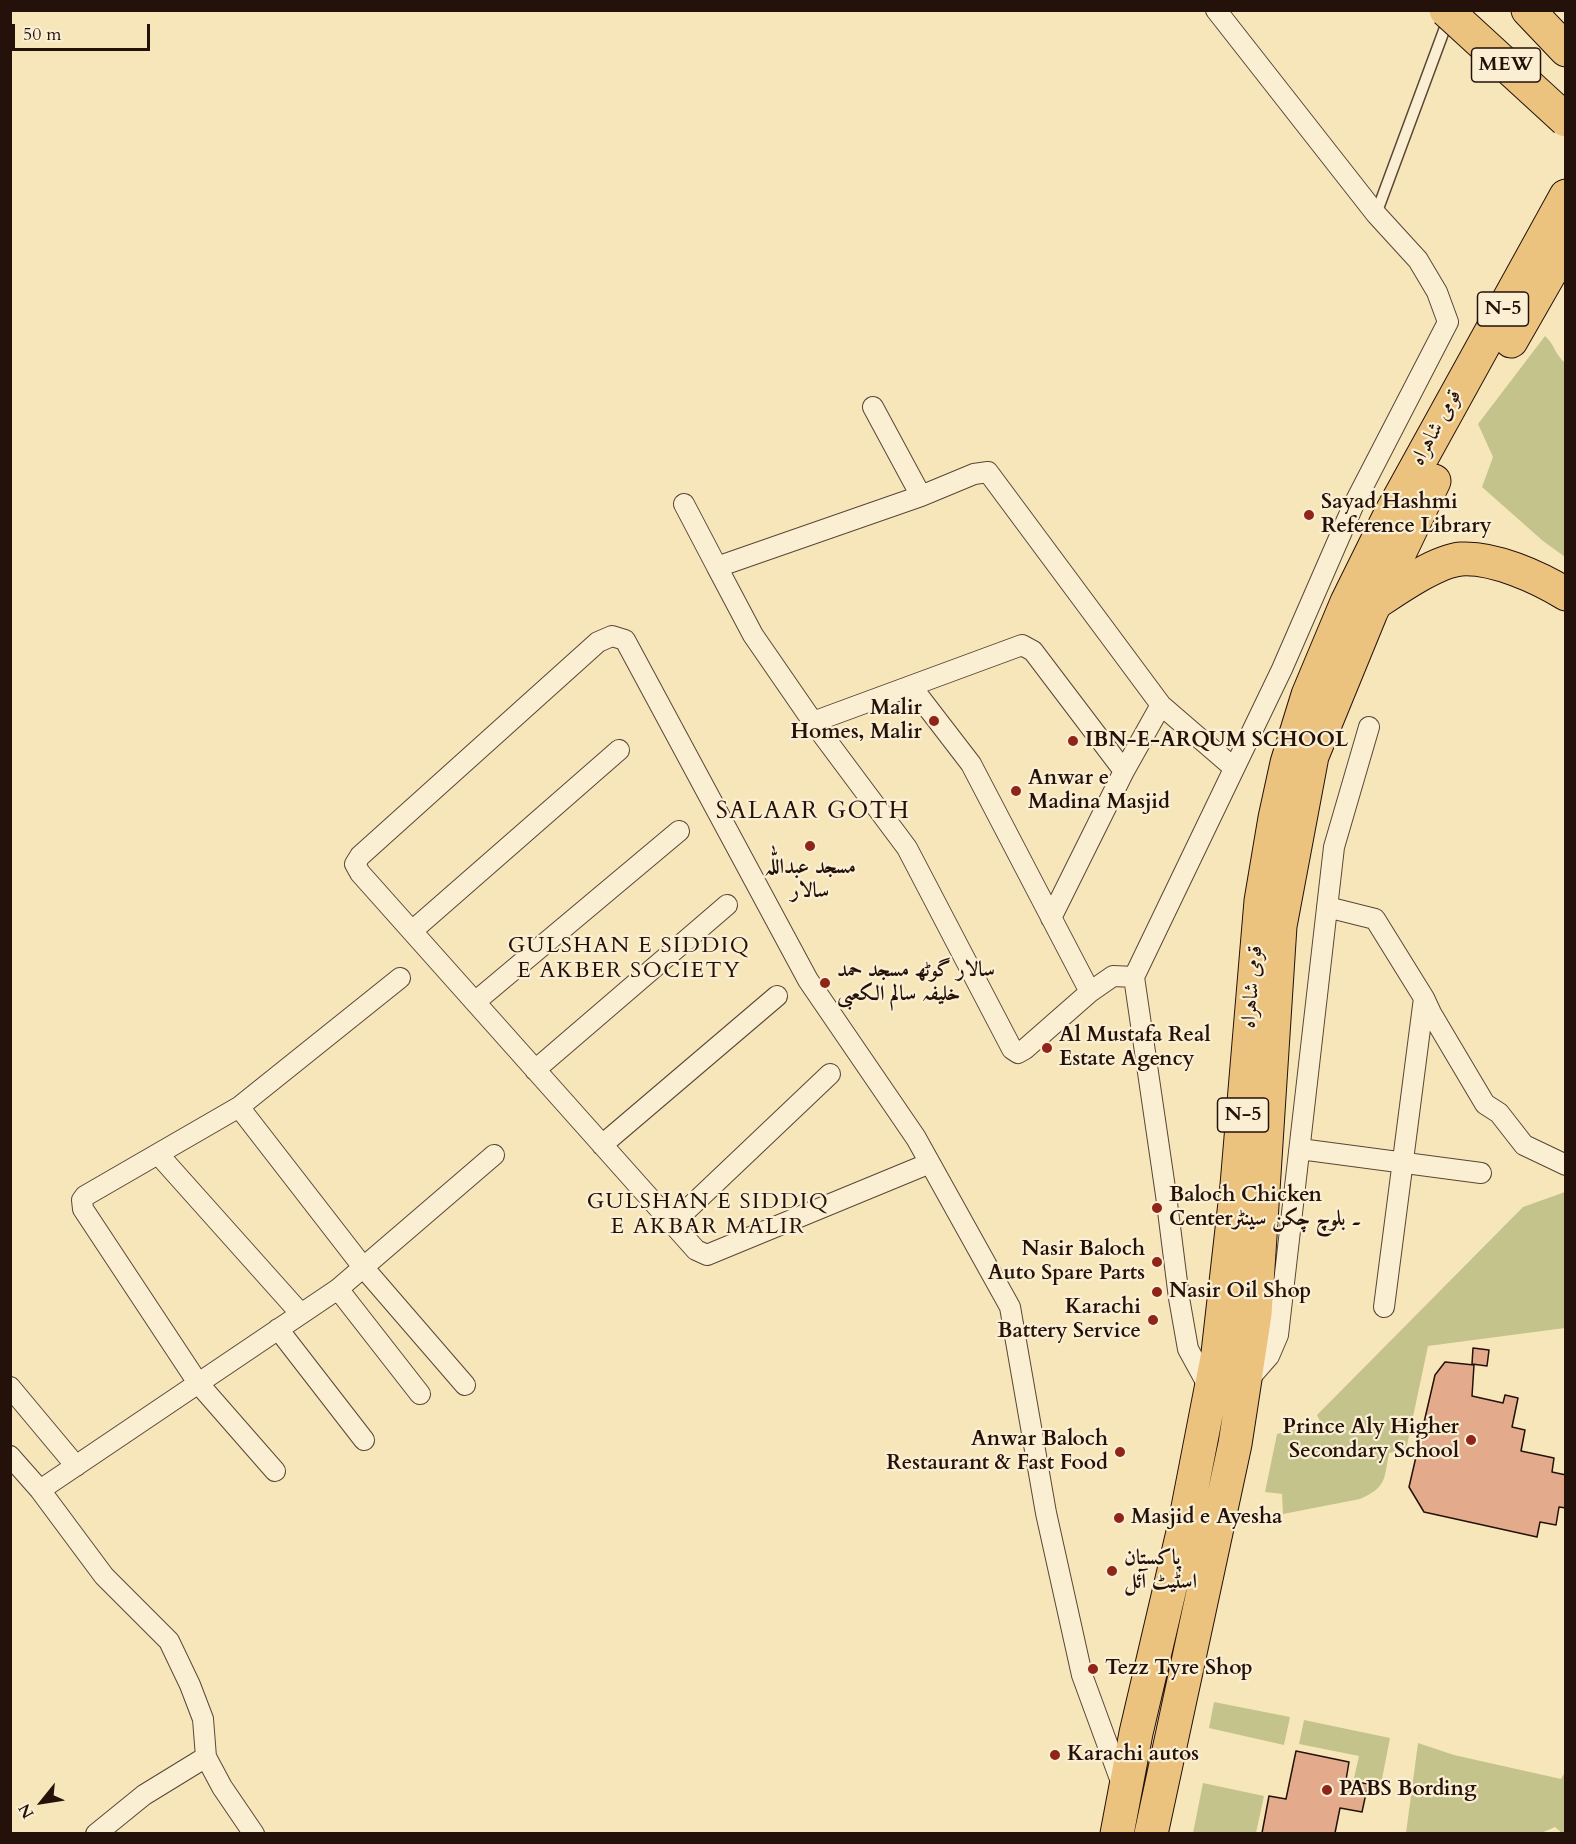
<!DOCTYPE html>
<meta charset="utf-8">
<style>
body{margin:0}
#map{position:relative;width:1576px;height:1844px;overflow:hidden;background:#f8e6bb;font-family:Cardo,serif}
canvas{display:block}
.frame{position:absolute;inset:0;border:12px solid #24110a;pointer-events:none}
.north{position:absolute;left:12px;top:1772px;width:60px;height:60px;-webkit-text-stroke:4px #faefd3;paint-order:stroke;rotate:240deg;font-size:16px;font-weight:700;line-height:24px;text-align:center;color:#24110a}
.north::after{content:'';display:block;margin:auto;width:21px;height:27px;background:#24110a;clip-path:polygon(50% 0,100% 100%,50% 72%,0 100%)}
.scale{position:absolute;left:12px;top:24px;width:138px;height:27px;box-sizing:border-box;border:3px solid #24110a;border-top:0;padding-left:8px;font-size:18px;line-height:21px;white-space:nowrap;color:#24110a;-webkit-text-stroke:4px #faefd3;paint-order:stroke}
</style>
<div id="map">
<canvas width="1576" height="1844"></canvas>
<div class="frame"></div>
<div class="north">N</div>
<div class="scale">50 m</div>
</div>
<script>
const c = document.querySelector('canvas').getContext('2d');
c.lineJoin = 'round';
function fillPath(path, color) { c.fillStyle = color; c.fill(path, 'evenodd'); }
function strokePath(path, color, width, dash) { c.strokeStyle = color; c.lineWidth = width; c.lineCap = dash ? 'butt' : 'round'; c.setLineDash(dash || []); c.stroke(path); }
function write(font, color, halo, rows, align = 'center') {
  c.font = font + ' Cardo,Amiri,serif'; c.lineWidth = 4.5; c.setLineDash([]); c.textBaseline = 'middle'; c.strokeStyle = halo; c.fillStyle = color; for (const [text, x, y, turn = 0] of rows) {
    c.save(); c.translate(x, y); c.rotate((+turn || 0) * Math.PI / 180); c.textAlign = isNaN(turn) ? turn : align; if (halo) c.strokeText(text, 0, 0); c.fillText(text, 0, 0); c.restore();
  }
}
fillPath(new Path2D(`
 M1545 336C1555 345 1554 353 1565 363V557L1543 541 1482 487 1493 457 1478 424Z
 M1565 1192V1328L1428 1346 1406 1450 1389 1453C1384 1479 1387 1487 1360 1499L1283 1514 1282 1494 1265 1492 1277 1434 1321 1423 1317 1415 1523 1207Z
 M1214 1702 1290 1717 1284 1745 1209 1728Z
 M1304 1720 1390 1738 1381 1784 1354 1778 1359 1756 1299 1744Z
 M1418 1743 1454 1755 1561 1779 1565 1772V1833H1562L1555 1827 1539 1834 1406 1833Z
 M1203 1783 1264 1796 1256 1833H1193Z`), '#c4c38b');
const building = new Path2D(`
 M1473 1348 1489 1350 1487 1366 1472 1364Z
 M1445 1362 1474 1365 1472 1396 1503 1403 1505 1395 1518 1398 1512 1427 1525 1430 1521 1451 1554 1458 1552 1472 1566 1475V1508L1559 1507 1556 1525 1540 1522 1537 1537 1424 1512 1409 1487 1435 1375Z
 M1296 1751 1349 1762 1346 1780 1368 1784 1362 1812 1340 1808 1335 1833H1262L1269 1796 1286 1799Z`);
fillPath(building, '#e3ab8c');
strokePath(building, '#24110a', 1.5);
const service = new Path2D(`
 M1376 214 1449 17`);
const minor = new Path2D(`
 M873 407 921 496
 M684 504 717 567
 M911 686 971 764 1090 992 1113 976 1134 977
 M813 722 753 635 717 567 921 496 974 474 988 472 1161 705 1234 768
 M1327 907 1375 919 1424 998 1431 1013 1485 1104 1499 1113 1524 1145 1566 1165
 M1051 918 1124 771 1161 705
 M412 931 619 750
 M1090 992 1025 1049 1018 1053 1012 1049 907 848 813 722 1022 645 1033 651 1124 771
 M475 1002 679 831
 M535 1070 727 905
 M239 1107 363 1267 465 1385
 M602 1145 777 996
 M1300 1149 1481 1173
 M158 1154 301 1314
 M930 1163 707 1255 696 1250 360 873 355 864 360 856 598 642 612 636 625 640 808 980 916 1138 1010 1307 1046 1513 1082 1675 1123 1787
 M672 1224 830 1074
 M338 1289 420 1394
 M1384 1307 1424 998
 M278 1329 364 1440
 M1248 1380 1269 1356 1278 1335 1334 847 1369 727
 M10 1387 76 1466
 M1211 1391 1188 1349 1179 1298 1166 1195 1134 977 1282 669 1353 506 1448 322 1437 292 1418 260 1376 214 1216 10
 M10 1456 40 1490 104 1576 169 1641 190 1685 203 1719 206 1757 222 1787 254 1834
 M275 1471 198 1383 83 1209 82 1200 85 1196 239 1107 400 978
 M40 1490 338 1289 494 1155
 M96 1834 144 1795 206 1757`);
const trunk = new Path2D(`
 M1511 341 1566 245
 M1117 1834 1136 1733 1184 1528 1218 1353 1237 1185 1261 901 1275 818 1287 763 1308 695 1347 602 1390 515 1566 196
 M1151 1834 1235 1444 1255 1314 1280 926 1312 756 1371 612 1434 481`);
const motorway = new Path2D(`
 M1528 10 1566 50
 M1374 604C1395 590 1436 561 1461 559 1494 557 1538 577 1566 594`);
strokePath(service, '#594636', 13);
strokePath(minor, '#594636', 22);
strokePath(trunk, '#24110a', 35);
strokePath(motorway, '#24110a', 35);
strokePath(service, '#faefd3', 10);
strokePath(minor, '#faefd3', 20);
strokePath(trunk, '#ecc37e', 33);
strokePath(motorway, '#ecc37e', 33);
const motorwayBridge = new Path2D(`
 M1446 10 1566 120`);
strokePath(motorwayBridge, '#24110a', 35, []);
strokePath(motorwayBridge, '#ecc37e', 33);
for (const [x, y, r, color] of [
 [1309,515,6,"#8f2418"],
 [934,721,6,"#8f2418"],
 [1073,741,6,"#8f2418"],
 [1016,791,6,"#8f2418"],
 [810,846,6,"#8f2418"],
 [825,983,6,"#8f2418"],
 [1047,1048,6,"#8f2418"],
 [1157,1208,6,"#8f2418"],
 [1157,1262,6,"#8f2418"],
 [1157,1292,6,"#8f2418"],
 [1153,1320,6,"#8f2418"],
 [1471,1440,6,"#8f2418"],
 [1120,1452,6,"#8f2418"],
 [1119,1518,6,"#8f2418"],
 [1112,1571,6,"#8f2418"],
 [1093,1669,6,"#8f2418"],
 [1055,1755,6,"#8f2418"],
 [1327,1790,6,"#8f2418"]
]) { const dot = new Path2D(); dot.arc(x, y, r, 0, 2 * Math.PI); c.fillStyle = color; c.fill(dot); strokePath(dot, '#faefd3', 2); }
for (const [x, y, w] of [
 [1506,65,69],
 [1503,309,51],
 [1243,1115,51]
]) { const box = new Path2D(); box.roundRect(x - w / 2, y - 17, w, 34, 4.5); c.fillStyle = '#faefd3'; c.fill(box); strokePath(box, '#24110a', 1.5); }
write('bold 20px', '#24110a', null, [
 ["MEW",1506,65],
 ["N-5",1503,309],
 ["N-5",1243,1115]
]);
write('21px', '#24110a', '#faefd3', [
 ["قومی شاہراہ",1437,428,-61],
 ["قومی شاہراہ",1253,987,-85]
]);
write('bold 21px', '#24110a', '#faefd3', [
 ["Sayad Hashmi",1321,503],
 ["Reference Library",1321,527],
 ["Malir",922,709,"right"],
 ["Homes, Malir",922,733,"right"],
 ["IBN-E-ARQUM SCHOOL",1085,741],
 ["Anwar e",1028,779],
 ["Madina Masjid",1028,803],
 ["مسجد عبداللّٰہ",810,868,"center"],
 ["سالار",810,892,"center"],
 ["سالار گوٹھ مسجد حمد",837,971],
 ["خلیفہ سالم الکعبی",837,995],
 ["Al Mustafa Real",1059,1036],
 ["Estate Agency",1059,1060],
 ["Baloch Chicken",1169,1196],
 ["Center۔ بلوچ چکن سینٹر",1169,1220],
 ["Nasir Baloch",1145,1250,"right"],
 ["Auto Spare Parts",1145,1274,"right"],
 ["Nasir Oil Shop",1169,1292],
 ["Karachi",1141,1308,"right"],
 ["Battery Service",1141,1332,"right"],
 ["Prince Aly Higher",1459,1428,"right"],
 ["Secondary School",1459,1452,"right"],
 ["Anwar Baloch",1108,1440,"right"],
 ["Restaurant & Fast Food",1108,1464,"right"],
 ["Masjid e Ayesha",1131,1518],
 ["پاکستان",1124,1559],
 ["اسٹیٹ آئل",1124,1583],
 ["Tezz Tyre Shop",1105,1669],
 ["Karachi autos",1067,1755],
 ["PABS Bording",1339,1790]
], 'left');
c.letterSpacing = '1.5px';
write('22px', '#24110a', '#faefd3', [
 ["GULSHAN E SIDDIQ",629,947],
 ["E AKBER SOCIETY",629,972],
 ["GULSHAN E SIDDIQ",708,1203],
 ["E AKBAR MALIR",708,1228]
]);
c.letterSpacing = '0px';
c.letterSpacing = '1.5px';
write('24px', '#24110a', '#faefd3', [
 ["SALAAR GOTH",813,812]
]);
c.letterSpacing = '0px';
</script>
